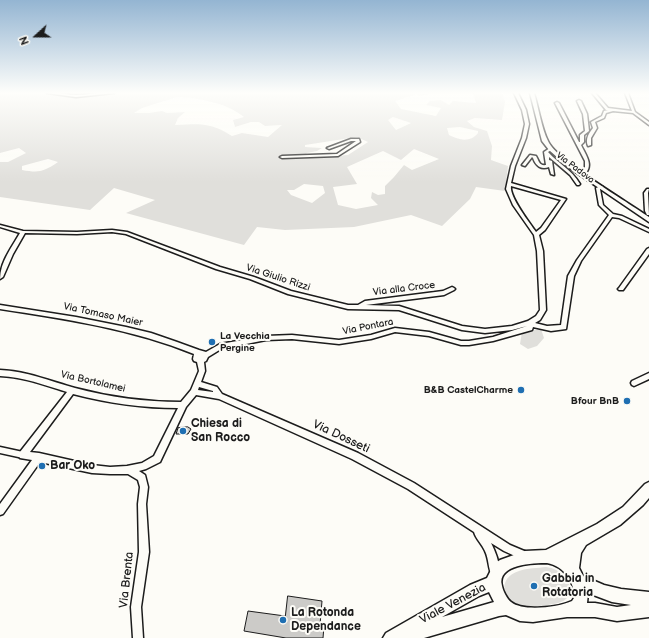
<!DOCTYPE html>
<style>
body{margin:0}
#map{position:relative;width:649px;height:638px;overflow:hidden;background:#fdfcf7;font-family:"Balsamiq Sans",sans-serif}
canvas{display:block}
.north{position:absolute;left:16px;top:16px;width:40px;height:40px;-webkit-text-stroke:3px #fdfcf7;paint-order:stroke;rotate:249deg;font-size:11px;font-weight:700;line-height:16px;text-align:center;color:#1c1c1c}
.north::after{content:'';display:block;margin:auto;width:14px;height:18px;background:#1c1c1c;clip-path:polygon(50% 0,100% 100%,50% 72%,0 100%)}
</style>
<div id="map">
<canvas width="649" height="638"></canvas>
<div class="north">N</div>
</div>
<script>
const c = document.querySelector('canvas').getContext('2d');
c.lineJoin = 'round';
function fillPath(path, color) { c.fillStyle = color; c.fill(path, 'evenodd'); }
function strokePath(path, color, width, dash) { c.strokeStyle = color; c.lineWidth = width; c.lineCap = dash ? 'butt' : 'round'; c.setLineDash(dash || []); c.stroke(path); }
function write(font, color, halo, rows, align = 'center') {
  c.font = font + ' "Balsamiq Sans",sans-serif'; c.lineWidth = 4; c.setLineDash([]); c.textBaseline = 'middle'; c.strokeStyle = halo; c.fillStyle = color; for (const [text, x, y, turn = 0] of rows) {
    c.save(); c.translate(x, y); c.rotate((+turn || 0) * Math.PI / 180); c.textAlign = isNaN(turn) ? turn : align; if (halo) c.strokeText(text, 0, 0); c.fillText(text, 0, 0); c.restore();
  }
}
fillPath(new Path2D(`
 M0 93H433L418 96 417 94 395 101 401 109 436 116 441 108 426 105 430 101 441 100 449 105 453 101 476 103 473 93H502L505 102 502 120 475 118 467 121 474 127 487 131 492 146 491 160 508 166 505 191 476 187 470 199 442 226 411 215 354 227 285 230 257 227 244 245 126 213 155 200 114 188 90 210 0 197V162H8L26 153 19 148 0 153ZM177 97C199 98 227 103 244 117L233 120 235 127 251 122H259L265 126 282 125 268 137 242 133 232 136C210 122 200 124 175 125L178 118 185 112 167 113 162 111 149 113H134L142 108ZM393 117 411 123 396 130 388 120ZM460 127 478 131V133C470 143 459 140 449 135L447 128ZM357 137 368 142 348 155 316 157 305 155 307 153 317 151 322 148 305 147V145ZM414 149 439 159 412 170 404 165 394 177 385 186V194L378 195 372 192 371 198 378 205 356 209 338 205 333 187 357 184 347 167 383 151 401 160ZM48 159 58 162C43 172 39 173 22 170V166ZM304 184 323 186 325 193 312 203 291 195 287 190H294Z
 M541 329 544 338 537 346 528 349 520 344 522 332Z
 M546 567C561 569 570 579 571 593 565 603 558 603 548 605 538 606 529 608 520 605 502 600 497 578 519 571 527 568 538 568 546 567Z`), '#e0dfdb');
const building = new Path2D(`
 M188 427 191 429 188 434H176L178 428Z
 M288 596 322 601 320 625 324 626 323 638H286L244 631 248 611 285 616Z`);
fillPath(building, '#cccbc8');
strokePath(building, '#1c1c1c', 1);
const pedestrian = new Path2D(`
 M0 447 23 452 25 453 26 455 25 457 23 458 0 453Z`);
const minor = new Path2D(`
 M47 93C56 91 66 95 76 95 88 95 101 91 114 93L76 97Z
 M514 93H518L526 110 529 124 526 138 515 166 511 183 566 199 545 230 539 235 543 251 546 310 540 320 535 323 547 326 561 325 568 276 577 260 609 215 599 205 596 188 601 186 603 187 600 189 603 205 613 214 622 216 649 229V232L619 218 612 217 581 261 574 276 566 329 551 331 533 327 532 330 493 341 469 345H461L429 336 395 332 371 339 339 344 292 339 266 340 221 349 208 357 206 361 204 362 205 371 201 382 217 387 222 394 358 453 414 483 510 545 529 553 531 556 529 559 526 561 504 551 491 543C495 551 502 567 498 576L495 578 492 576C488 568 489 559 485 551 482 544 476 539 474 532L408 489 352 459 219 399 196 395 186 407 160 462 146 469 139 471 145 475 148 487 146 504 149 552 141 607 143 638H133L131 607 139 552 138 504 140 487 138 480 128 474H110L92 473 40 462 3 514 0 515V504L32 460 20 458 19 455 20 452 67 392C44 385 24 377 0 376V370C26 371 50 381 75 388 109 397 145 402 181 402L191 390 199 371 197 362 194 361 193 359 194 354C132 329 66 319 0 309V305L76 317 126 327 151 333 177 342 199 350 206 352 220 344 266 336 292 335 339 340 371 335 395 328 429 332 461 341H469L493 337 527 326 512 330 485 333 462 330 399 310 348 309 288 294 250 279 216 269 126 234 112 232 77 234 25 233 13 254 3 277 0 279C0 262 12 247 20 233L0 227V225L23 231 77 232 112 230 127 232 220 267 254 277 291 291 348 305H358L365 301 443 291 452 287 454 288 455 289 454 290 444 295 366 305 399 306 462 326 485 329 512 326 528 321 536 316 540 310 537 251 534 235 513 205 506 189 511 166 522 138 525 124 522 110ZM511 186 561 200 541 228 536 232C530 223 509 197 511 186ZM199 387 213 391V392L198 390ZM73 394C108 403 142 408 178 408L154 456 142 463 127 466 110 467 92 465 39 453 30 452Z
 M592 93H595L608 108 632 111 625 93H628L635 112 649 122V125L633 113 613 111 606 113 604 118 595 122 597 128 591 138V145L588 146C585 139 589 133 593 128L591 122 602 116 604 111 608 110H606Z
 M579 100 581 101 587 114 589 131 584 135V142L581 145C586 156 595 166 583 176L581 175 585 167V161L555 103 557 102 559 103 579 142H580V135L585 131 583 114 577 101Z
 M351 139H359L360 142 338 156 282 158 280 157 282 156 337 154 356 141H351L329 149 327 148Z
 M550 148 553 149 548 152C559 164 571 169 580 184L579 185H577L570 175 549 157V160L552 161 554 175 551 174 549 167C541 170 536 166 533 158L532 157 525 166 522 165 530 155 536 156C539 161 539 166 546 165L544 152Z
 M647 189H649L648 193 649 215H647L645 211 644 193Z
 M649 248V254L623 290H619L618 289 619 288 647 249Z
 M649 373V379L634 386 632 385 631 383 632 381Z`);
const secondary = new Path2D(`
 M530 93H534C538 106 542 130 548 141 557 161 628 202 649 217V222L568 167 549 150 542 141Z
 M649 482V498L643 505 620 525 586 545 581 553 579 568 583 576 604 585 621 589 649 592V617L617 621 595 617H567L533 622 520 621 506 615 499 616 424 638H383L386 633 470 585 487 578 494 564 500 560 525 551 546 550 597 524 623 507 645 484ZM547 563C564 566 575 582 574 598L572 601C559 607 523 612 511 602 507 599 503 591 502 586 496 564 534 563 547 563ZM489 592 494 602 442 617 479 596ZM588 593 612 602 631 605 617 607 595 603H587Z`);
strokePath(pedestrian, '#1c1c1c', 3);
strokePath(minor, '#1c1c1c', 3);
strokePath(secondary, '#1c1c1c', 3);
fillPath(pedestrian, '#fdfcf7');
fillPath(minor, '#fdfcf7');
fillPath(secondary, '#fdfcf7');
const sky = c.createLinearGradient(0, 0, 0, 182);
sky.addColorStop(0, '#94b5d2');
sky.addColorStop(0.51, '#fefefb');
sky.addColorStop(1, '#fefefb00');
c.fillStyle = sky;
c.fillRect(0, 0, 649, 182);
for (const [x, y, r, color] of [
 [212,342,4,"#1f6fb2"],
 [521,390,4,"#1f6fb2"],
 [627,401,4,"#1f6fb2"],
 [183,431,4,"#1f6fb2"],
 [42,466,4,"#1f6fb2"],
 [534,586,4,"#1f6fb2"],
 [283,620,4,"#1f6fb2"]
]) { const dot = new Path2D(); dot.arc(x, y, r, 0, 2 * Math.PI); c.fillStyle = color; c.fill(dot); strokePath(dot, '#fdfcf7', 1.5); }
write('9px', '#1c1c1c', '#fdfcf7', [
 ["Via Padova",575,168,37]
]);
write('10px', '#1c1c1c', '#fdfcf7', [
 ["Via Giulio Rizzi",278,278,18],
 ["Via alla Croce",404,289,-7],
 ["Via Tomaso Maier",103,315,12],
 ["Via Pontara",368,327,-11],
 ["Via Bortolamei",93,382,13]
]);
write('bold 10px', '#1c1c1c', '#fdfcf7', [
 ["La Vecchia",220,336,"left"],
 ["Pergine",220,348,"left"],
 ["B&B CastelCharme",513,390],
 ["Bfour BnB",619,401]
], 'right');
write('bold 12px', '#1c1c1c', '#fdfcf7', [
 ["Chiesa di",191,424],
 ["San Rocco",191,438],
 ["Bar Oko",50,466],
 ["Gabbia in",542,579],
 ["Rotatoria",542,593],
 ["La Rotonda",291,613],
 ["Dependance",291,627]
], 'left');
write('12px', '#1c1c1c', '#fdfcf7', [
 ["Via Dosseti",341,437,25],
 ["Via Brenta",127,580,-84],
 ["Viale Venezia",453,604,-28]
]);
</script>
